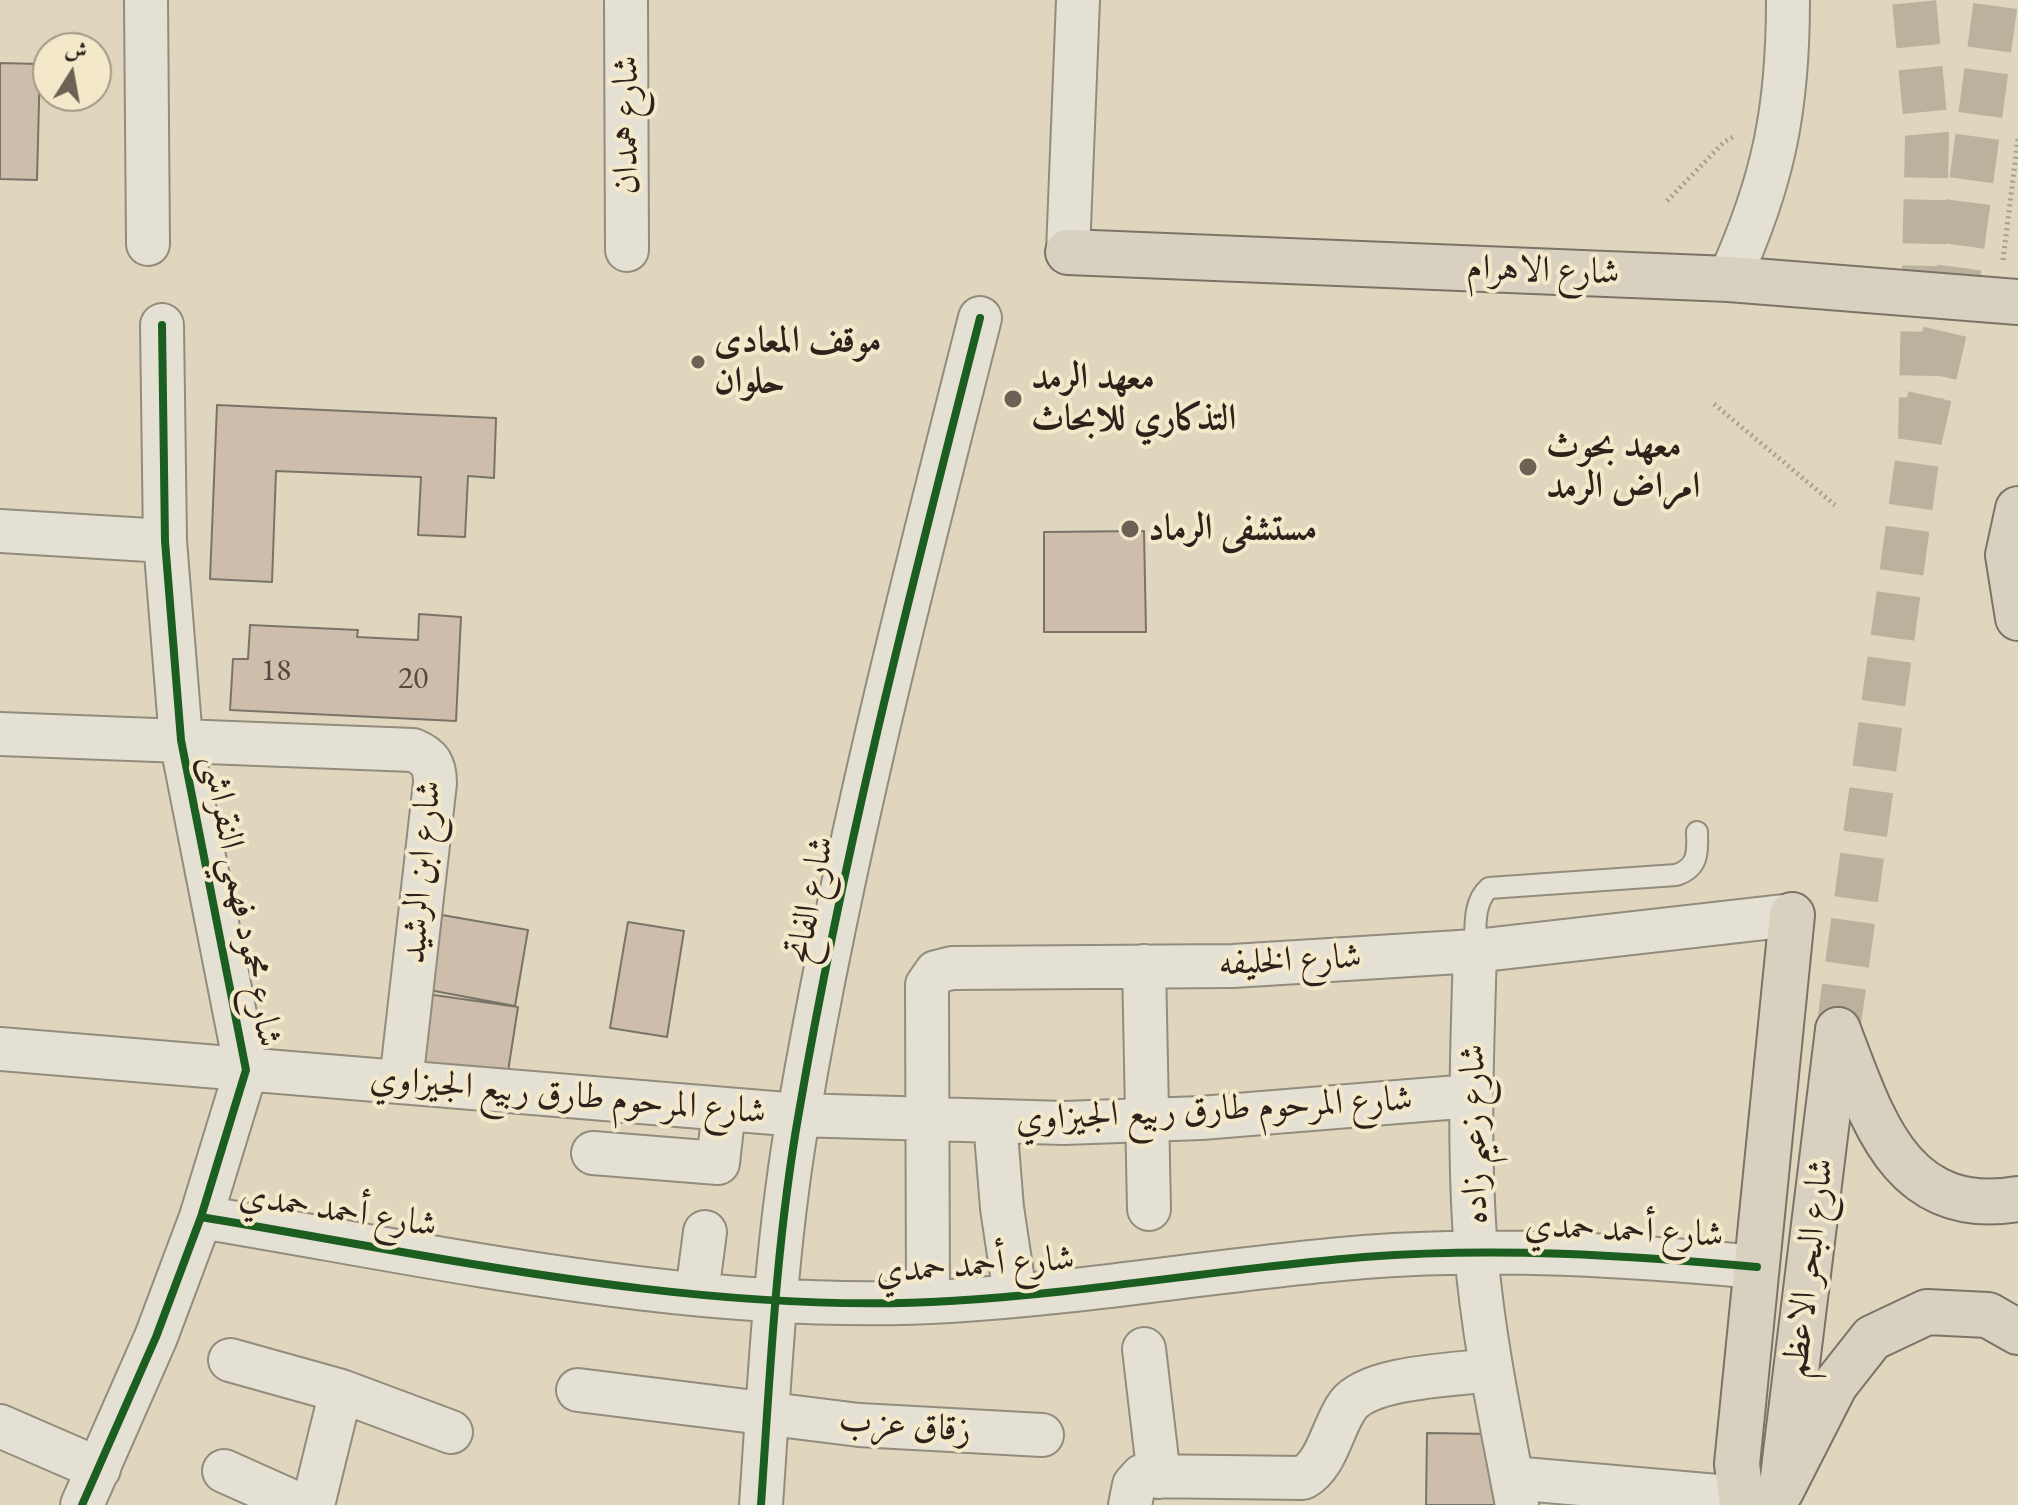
<!DOCTYPE html>
<meta charset="utf-8">
<style>
body{margin:0}
#map{position:relative;width:2018px;height:1505px;overflow:hidden;background:#dfd6bd;font-family:"EB Garamond",Amiri,serif}
canvas{display:block}
.north{position:absolute;left:32px;top:32px;width:80px;height:80px;box-sizing:border-box;background:#f4e8ca;border:2px solid #a49984;border-radius:50%;rotate:11deg;font-size:22px;font-weight:700;line-height:32px;text-align:center;color:#2c221b}
.north::after{content:'';display:block;margin:auto;width:28px;height:36px;background:#6b6154;clip-path:polygon(50% 0,100% 100%,50% 72%,0 100%)}
</style>
<div id="map">
<canvas width="2018" height="1505"></canvas>
<div class="north">ش</div>
</div>
<script>
const c = document.querySelector('canvas').getContext('2d');
c.lineJoin = 'round';
function fillPath(path, color) { c.fillStyle = color; c.fill(path, 'evenodd'); }
function strokePath(path, color, width, dash) { c.strokeStyle = color; c.lineWidth = width; c.lineCap = dash ? 'butt' : 'round'; c.setLineDash(dash || []); c.stroke(path); }
function write(font, color, halo, rows, align = 'center') {
  c.font = font + ' "EB Garamond",Amiri,serif'; c.lineWidth = 8; c.setLineDash([]); c.textBaseline = 'middle'; c.strokeStyle = halo; c.fillStyle = color; for (const [text, x, y, turn = 0] of rows) {
    c.save(); c.translate(x, y); c.rotate((+turn || 0) * Math.PI / 180); c.textAlign = isNaN(turn) ? turn : align; if (halo) c.strokeText(text, 0, 0); c.fillText(text, 0, 0); c.restore();
  }
}
const building = new Path2D(`
 M0 63 40 64 37 180 0 179Z
 M217 405 496 418 494 478 468 476 465 537 418 535 421 477 276 471 272 582 210 579Z
 M1144 531 1146 632H1044V532Z
 M419 614 461 617 456 721 230 710 233 659H248L250 625 358 630 357 637 418 640Z
 M442 915 528 930 515 1006 429 990Z
 M628 922 684 931 667 1037 610 1028Z
 M427 994 518 1007 507 1078 417 1065Z
 M1427 1433 1495 1434 1494 1505H1426Z`);
fillPath(building, '#cebdab');
strokePath(building, '#797467', 2);
strokePath(new Path2D(`
 M1838 1030 1920 439 1927 137 1914 0`), '#bbb29d', 44, [44, 22]);
strokePath(new Path2D(`
 M1920 439 1959 271 1996 0`), '#bbb29d', 44, [44, 22]);
const service = new Path2D(`
 M1475 951C1476 930 1472 903 1489 888L1676 875C1698 868 1698 853 1697 832`);
const minor = new Path2D(`
 M146 0 148 244
 M626 0 627 250
 M1068 252 1078 0
 M1729 279C1774 180 1788 108 1788 0
 M0 531 165 541
 M0 734 413 750C430 757 435 765 435 783L401 1082
 M1475 951C1472 1051 1468 1151 1476 1251 1483 1337 1501 1421 1517 1505
 M1144 966 1149 1209
 M0 1049 798 1115 1064 1123 1201 1118 1471 1096
 M995 1121 1002 1208 1015 1294
 M593 1153 718 1163 724 1109
 M201 1217C442 1257 704 1316 950 1301 1088 1293 1226 1268 1364 1257 1496 1247 1626 1255 1757 1267
 M697 1293 705 1232
 M928 1301 927 985 936 972 952 968 1233 966 1475 951 1792 915
 M1144 1349 1159 1477
 M230 1360 341 1391 451 1432
 M578 1390 859 1425 1042 1435
 M0 1426 99 1469
 M224 1471 300 1505
 M1512 1478 1740 1498
 M82 1505 156 1337 201 1217 246 1070 181 740 165 541 162 325
 M313 1505 341 1391
 M761 1505C770 1374 776 1242 799 1112 845 844 913 581 980 318
 M1130 1505 1134 1485 1142 1476 1303 1478C1328 1464 1332 1427 1348 1405 1371 1376 1455 1375 1491 1370`);
const primary = new Path2D(`
 M1782 1485 1838 1030`);
const trunk = new Path2D(`
 M1068 252 1729 279 2018 302
 M2018 509 2008 555 2018 618
 M1838 1030C1872 1117 1899 1219 2018 1199
 M1781 1491 1835 1385 1872 1338 1927 1312 1988 1315 2018 1332
 M1742 1505 1737 1464 1792 915`);
strokePath(service, '#928c7d', 24);
strokePath(minor, '#928c7d', 46);
strokePath(primary, '#797467', 48);
strokePath(trunk, '#797467', 48);
strokePath(new Path2D(`
 M1667 201 1723 143 1736 135
 M2003 260 2018 138
 M1714 404 1835 505`), '#a4a095', 5, [2, 4]);
strokePath(service, '#e5e0d4', 20);
strokePath(minor, '#e5e0d4', 42);
strokePath(primary, '#d9d1c0', 44);
strokePath(trunk, '#d9d1c0', 44);
strokePath(new Path2D(`
 M201 1217C442 1257 704 1316 950 1301 1088 1293 1226 1268 1364 1257 1496 1247 1626 1255 1757 1267
 M82 1505 156 1337 201 1217 246 1070 181 740 165 541 162 325
 M761 1505C770 1374 776 1242 799 1112 845 844 913 581 980 318`), '#1b5e20', 8);
for (const [x, y, r, color] of [
 [698,362,8,"#6b6154"],
 [1013,399,10,"#6b6154"],
 [1528,467,10,"#6b6154"],
 [1130,529,10,"#6b6154"]
]) { const dot = new Path2D(); dot.arc(x, y, r, 0, 2 * Math.PI); c.fillStyle = color; c.fill(dot); strokePath(dot, '#f4e8ca', 3); }
write('32px', '#54493f', null, [
 ["18",276,671],
 ["20",413,679]
]);
write('36px', '#2c221b', '#f4e8ca', [
 ["شارع همدان",627,125,-90],
 ["شارع الاهرام",1543,271,2],
 ["شارع ابن الرشيد",422,872,-85],
 ["شارع الفاتح",811,900,-79],
 ["شارع محمود فهمي النقراشى",241,901,79],
 ["شارع الخليفه",1290,961,-3],
 ["شارع المرحوم طارق ربيع الجيزاوي",568,1096,5],
 ["شارع المرحوم طارق ربيع الجيزاوي",1214,1110,-3],
 ["شارع زعيم زاده",1475,1134,-91],
 ["شارع أحمد حمدي",338,1211,9],
 ["شارع أحمد حمدي",1624,1231,3],
 ["شارع أحمد حمدي",975,1266,-4],
 ["شارع البحر الاعظم",1809,1268,-83],
 ["زقاق عزب",905,1426,5]
]);
write('bold 36px', '#2c221b', '#f4e8ca', [
 ["موقف المعادى",714,341],
 ["حلوان",714,382],
 ["معهد الرمد",1031,378],
 ["التذكاري للابحاث",1031,419],
 ["معهد بحوث",1546,446],
 ["امراض الرمد",1546,487],
 ["مستشفى الرماد",1148,529]
], 'left');
</script>
